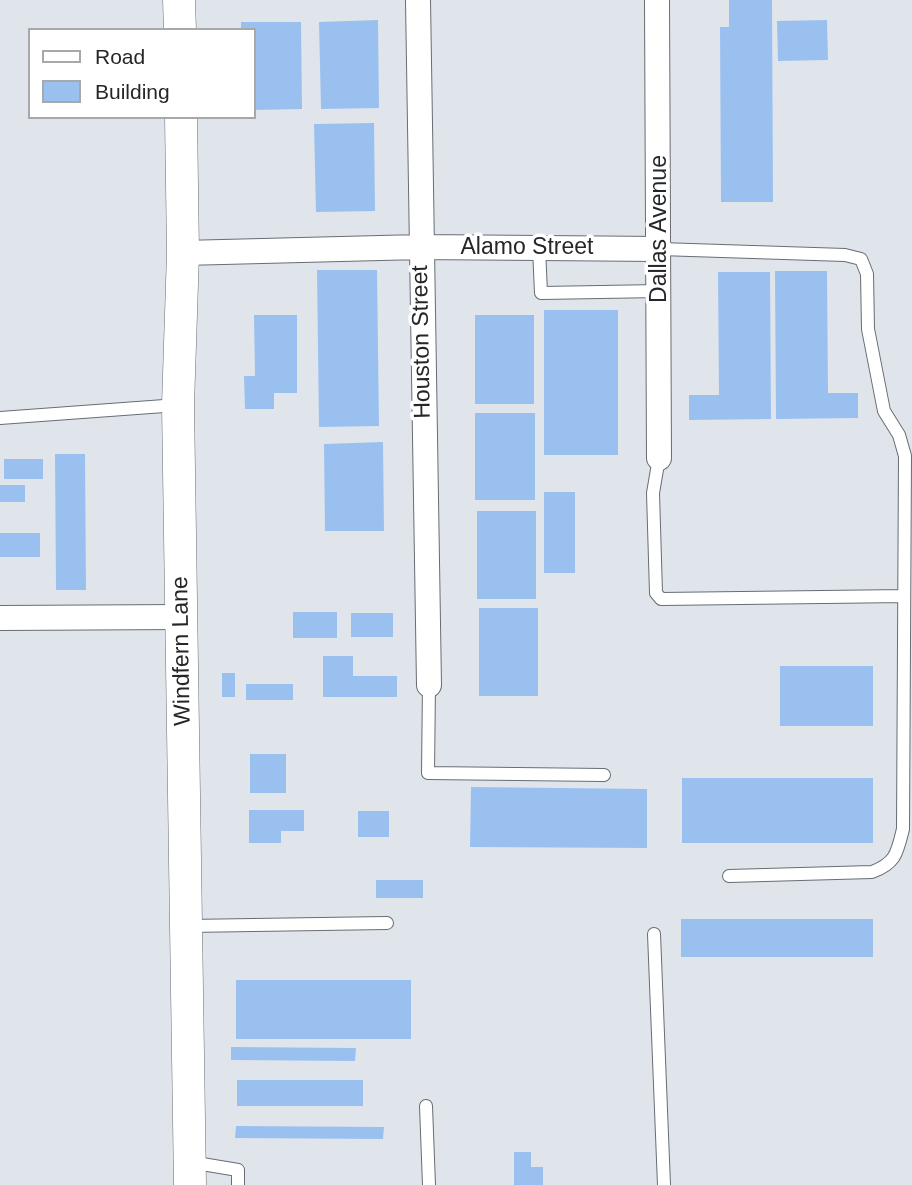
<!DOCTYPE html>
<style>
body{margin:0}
#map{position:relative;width:912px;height:1185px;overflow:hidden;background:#e0e5ec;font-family:Helvetica,sans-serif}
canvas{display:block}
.legend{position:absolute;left:28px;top:28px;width:228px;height:91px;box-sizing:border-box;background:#fff;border:2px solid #a7a8a9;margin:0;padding:9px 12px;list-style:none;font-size:21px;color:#242628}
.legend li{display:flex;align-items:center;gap:14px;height:35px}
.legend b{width:35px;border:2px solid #a7a8a9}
</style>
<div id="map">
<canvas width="912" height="1185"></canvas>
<ul class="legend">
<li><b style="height:9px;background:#fff"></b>Road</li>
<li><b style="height:19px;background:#9ac0f0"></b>Building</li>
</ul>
</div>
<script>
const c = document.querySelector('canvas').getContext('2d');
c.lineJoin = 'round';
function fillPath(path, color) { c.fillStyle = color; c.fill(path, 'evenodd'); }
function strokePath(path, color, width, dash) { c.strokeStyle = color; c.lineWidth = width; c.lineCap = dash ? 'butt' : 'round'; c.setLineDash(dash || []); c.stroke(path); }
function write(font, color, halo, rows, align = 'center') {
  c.font = font + ' Helvetica,sans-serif'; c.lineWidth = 7; c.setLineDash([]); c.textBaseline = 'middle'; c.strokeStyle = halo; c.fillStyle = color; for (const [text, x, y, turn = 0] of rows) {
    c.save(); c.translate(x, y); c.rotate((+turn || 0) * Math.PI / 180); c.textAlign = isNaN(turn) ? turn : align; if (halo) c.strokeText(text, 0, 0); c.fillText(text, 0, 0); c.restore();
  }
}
fillPath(new Path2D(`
 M729 0H772L773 202H721L720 27H729Z
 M378 20 379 108 321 109 319 22Z
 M827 20 828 60 778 61 777 21Z
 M241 22H301L302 109 254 110V30H241Z
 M374 123 375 211 316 212 314 124Z
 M317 270H377L379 426 319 427Z
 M775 271H827L828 393H858V418L776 419Z
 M718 272H770L771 419 689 420V395H719Z
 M544 310H618V455H544Z
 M254 315H297V393H274V409H245L244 376H255Z
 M475 315H534V404H475Z
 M475 413H535V500H475Z
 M383 442 384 531H325L324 444Z
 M55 454H85L86 590H56Z
 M4 459H43V479H4Z
 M0 485H25V502H0Z
 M544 492H575V573H544Z
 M477 511H536V599H477Z
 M0 533H40V557H0Z
 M479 608H538V696H479Z
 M293 612H337V638H293Z
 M351 613H393V637H351Z
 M323 656H353V676H397V697H323Z
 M780 666H873V726H780Z
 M222 673H235V697H222Z
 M246 684H293V700H246Z
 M250 754H286V793H250Z
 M682 778H873V843H682Z
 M471 787 647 789V848L470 847Z
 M249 810H304V831H281V843H249Z
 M358 811H389V837H358Z
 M376 880H423V898H376Z
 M681 919H873V957H681Z
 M236 980H411V1039H236Z
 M231 1047 356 1048 355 1061 231 1060Z
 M237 1080H363V1106H237Z
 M236 1126 384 1127 383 1139 235 1138Z
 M514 1152H531V1167H543V1185H514Z`), '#9ac0f0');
const service = new Path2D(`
 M539 248 541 293 660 291
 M660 249 845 255 861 259 867 274 868 329 884 411 899 435 905 456 903 829C897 853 896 863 872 872L729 876
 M0 418 178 405
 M659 458 653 493 656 593 661 599 904 596
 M429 685 428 773 604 775
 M187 926 387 923
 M654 934 664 1185
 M426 1106 429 1185
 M190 1162 238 1170V1185`);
const minor = new Path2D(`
 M418 0 429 685
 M657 0 659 458
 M183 253 420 247 660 249
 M0 618 182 617`);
const tertiary = new Path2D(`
 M179 0 180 30
 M181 117 183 253 178 405 190 1185`);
strokePath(service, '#686d73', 14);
strokePath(minor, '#686d73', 26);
strokePath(tertiary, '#686d73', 33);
strokePath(service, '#fff', 12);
strokePath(minor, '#fff', 24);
strokePath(tertiary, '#fff', 32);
write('23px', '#242628', '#fff', [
 ["Dallas Avenue",660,229,-90],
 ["Alamo Street",527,248],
 ["Houston Street",422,342,-91],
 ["Windfern Lane",182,651,-91]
]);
</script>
